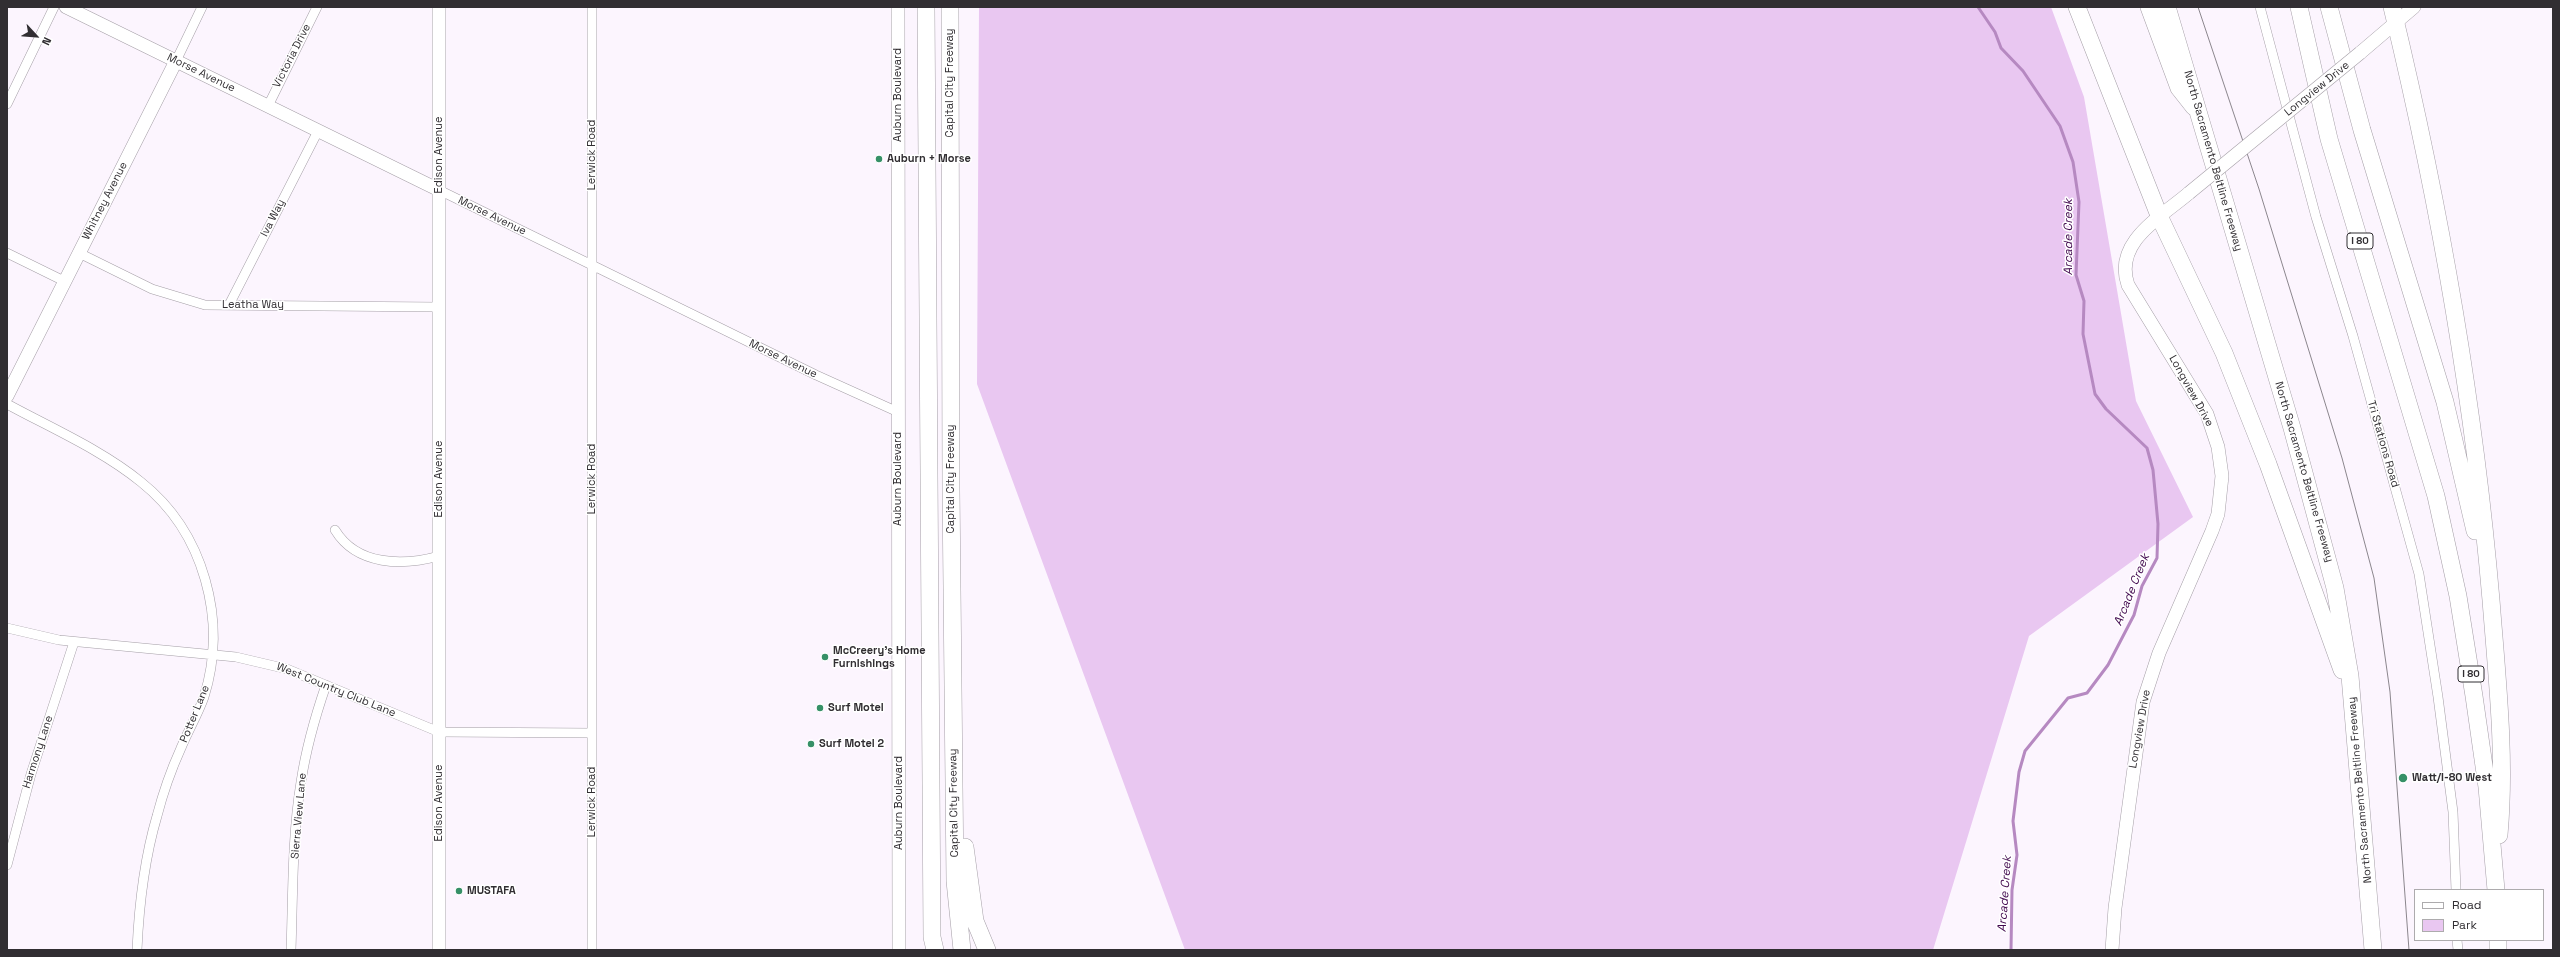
<!DOCTYPE html>
<style>
body{margin:0}
#map{position:relative;width:2560px;height:957px;overflow:hidden;background:#fcf5fe;font-family:"Space Grotesk",sans-serif}
canvas{display:block}
.frame{position:absolute;inset:0;border:8px solid #312e32;pointer-events:none}
.legend{position:absolute;left:2414px;top:889px;width:130px;height:52px;box-sizing:border-box;background:#fff;border:1px solid #adabad;margin:0;padding:5px 7px;list-style:none;font-size:12px;color:#312e32}
.legend li{display:flex;align-items:center;gap:8px;height:20px}
.legend b{width:20px;border:1px solid #adabad}
.north{position:absolute;left:16px;top:16px;width:40px;height:40px;-webkit-text-stroke:3px #fff;paint-order:stroke;rotate:116deg;font-size:11px;font-weight:700;line-height:16px;text-align:center;color:#312e32}
.north::after{content:'';display:block;margin:auto;width:14px;height:18px;background:#312e32;clip-path:polygon(50% 0,100% 100%,50% 72%,0 100%)}
</style>
<div id="map">
<canvas width="2560" height="957"></canvas>
<div class="frame"></div>
<ul class="legend">
<li><b style="height:5px;background:#fff"></b>Road</li>
<li><b style="height:11px;background:#e9c7f1"></b>Park</li>
</ul>
<div class="north">N</div>
</div>
<script>
const c = document.querySelector('canvas').getContext('2d');
c.lineJoin = 'round';
function fillPath(path, color) { c.fillStyle = color; c.fill(path, 'evenodd'); }
function strokePath(path, color, width, dash) { c.strokeStyle = color; c.lineWidth = width; c.lineCap = dash ? 'butt' : 'round'; c.setLineDash(dash || []); c.stroke(path); }
function write(font, color, halo, rows, align = 'center') {
  c.font = font + ' "Space Grotesk",sans-serif'; c.lineWidth = 3; c.setLineDash([]); c.textBaseline = 'middle'; c.strokeStyle = halo; c.fillStyle = color; for (const [text, x, y, turn = 0] of rows) {
    c.save(); c.translate(x, y); c.rotate((+turn || 0) * Math.PI / 180); c.textAlign = isNaN(turn) ? turn : align; if (halo) c.strokeText(text, 0, 0); c.fillText(text, 0, 0); c.restore();
  }
}
fillPath(new Path2D(`
 M979 7H2051L2084 97 2136 401 2193 517 2029 636 1933 950H1185L977 384Z`), '#e9c7f1');
strokePath(new Path2D(`
 M1978 7 1995 32 2001 48 2023 71 2060 126 2073 162 2079 202 2076 275 2084 301 2083 334 2095 394 2106 409 2147 448 2153 470 2158 524 2157 558 2142 586 2134 615 2108 665 2087 693 2068 698 2025 751 2019 772 2013 821 2017 855 2012 890 2011 950`), '#b689c1', 3);
const street = new Path2D(`
 M592 7V950
 M2260 7 2316 217 2353 336 2419 574 2438 697 2453 812 2456 890
 M176 61 202 7
 M7 104 54 7
 M268 106 317 7
 M439 190 816 375 898 412
 M7 253 64 281
 M79 253 152 289 205 305 439 307
 M229 305 318 131
 M7 404C51 428 102 450 141 482 204 532 228 620 204 697 198 714 188 731 181 748 171 770 163 793 157 816 144 860 139 905 137 950
 M335 530C357 566 403 566 439 556
 M7 628 59 640 236 657 287 669 439 732 592 733
 M7 865 31 774 74 642
 M2457 940 2458 950
 M291 950C293 894 292 837 301 782 306 749 315 717 326 685`);
const secondary = new Path2D(`
 M66 7 439 190
 M439 7V950
 M898 7 899 950
 M2360 53 2414 7
 M7 396 176 61
 M2112 950 2115 908 2143 702 2159 653 2212 531 2218 514 2222 476 2218 447 2207 414 2128 285C2113 242 2161 217 2189 193`);
const highway = new Path2D(`
 M926 7 932 937 935 950
 M950 7 951 490 955 881 962 950
 M2077 7 2160 218 2224 353 2268 464 2342 670
 M2149 7 2179 88 2194 107
 M2167 7 2292 428 2335 588 2350 676 2373 950
 M2299 7 2329 139 2436 496 2458 596 2474 696 2487 787 2496 890
 M2329 7 2362 130 2445 402 2475 531
 M2392 7C2439 202 2474 400 2491 600 2497 678 2506 757 2499 835
 M965 847 975 921 987 950
 M2498 940V950`);
strokePath(street, '#a49ea6', 10);
strokePath(secondary, '#a49ea6', 14);
strokePath(highway, '#a49ea6', 18);
strokePath(street, '#fff', 9);
strokePath(secondary, '#fff', 13);
strokePath(highway, '#fff', 17);
strokePath(new Path2D(`
 M2198 7 2259 189 2342 458 2374 578 2390 692 2409 950`), '#8b868d', 1);
const secondaryBridge = new Path2D(`
 M2189 193 2360 53`);
strokePath(secondaryBridge, '#a49ea6', 14, []);
strokePath(secondaryBridge, '#fff', 13);
for (const [x, y, r, color] of [
 [879,159,4,"#369067"],
 [825,657,4,"#369067"],
 [820,708,4,"#369067"],
 [811,744,4,"#369067"],
 [2403,778,5,"#369067"],
 [459,891,4,"#369067"]
]) { const dot = new Path2D(); dot.arc(x, y, r, 0, 2 * Math.PI); c.fillStyle = color; c.fill(dot); strokePath(dot, '#fff', 1.5); }
for (const [x, y, w] of [
 [2360,241,26],
 [2471,674,26]
]) { const box = new Path2D(); box.roundRect(x - w / 2, y - 8, w, 16, 3); c.fillStyle = '#fff'; c.fill(box); strokePath(box, '#312e32', 1); }
write('bold 10px', '#312e32', null, [
 ["I 80",2360,241],
 ["I 80",2471,674]
]);
write('11px', '#312e32', '#fff', [
 ["Victoria Drive",292,56,-63],
 ["Morse Avenue",201,73,26],
 ["Capital City Freeway",950,83,-90],
 ["Longview Drive",2317,89,-39],
 ["Auburn Boulevard",898,95,-90],
 ["Edison Avenue",439,155,-90],
 ["Lerwick Road",592,155,-90],
 ["North Sacramento Beltline Freeway",2213,161,74],
 ["Whitney Avenue",105,201,-63],
 ["Morse Avenue",492,216,26],
 ["Iva Way",273,218,-63],
 ["Leatha Way",253,305],
 ["Morse Avenue",783,359,26],
 ["Longview Drive",2191,391,61],
 ["Tri Stations Road",2383,444,74],
 ["North Sacramento Beltline Freeway",2304,472,74],
 ["Edison Avenue",439,479,-90],
 ["Lerwick Road",592,479,-90],
 ["Auburn Boulevard",898,479,-90],
 ["Capital City Freeway",951,479,-90],
 ["West Country Club Lane",336,690,22],
 ["Potter Lane",195,714,-68],
 ["Longview Drive",2140,729,-80],
 ["Harmony Lane",38,752,-72],
 ["North Sacramento Beltline Freeway",2360,790,-95],
 ["Lerwick Road",592,802,-90],
 ["Edison Avenue",439,803,-90],
 ["Auburn Boulevard",899,803,-90],
 ["Capital City Freeway",954,803,-91],
 ["Sierra View Lane",299,816,-85]
]);
write('bold 11px', '#312e32', '#fff', [
 ["Auburn + Morse",887,159],
 ["McCreery's Home",833,651],
 ["Furnishings",833,664],
 ["Surf Motel",828,708],
 ["Surf Motel 2",819,744],
 ["Watt/I-80 West",2412,778],
 ["MUSTAFA",467,891]
], 'left');
write('italic 12px', '#41084e', '#fff', [
 ["Arcade Creek",2069,237,-90],
 ["Arcade Creek",2132,590,-68],
 ["Arcade Creek",2005,894,-86]
]);
</script>
